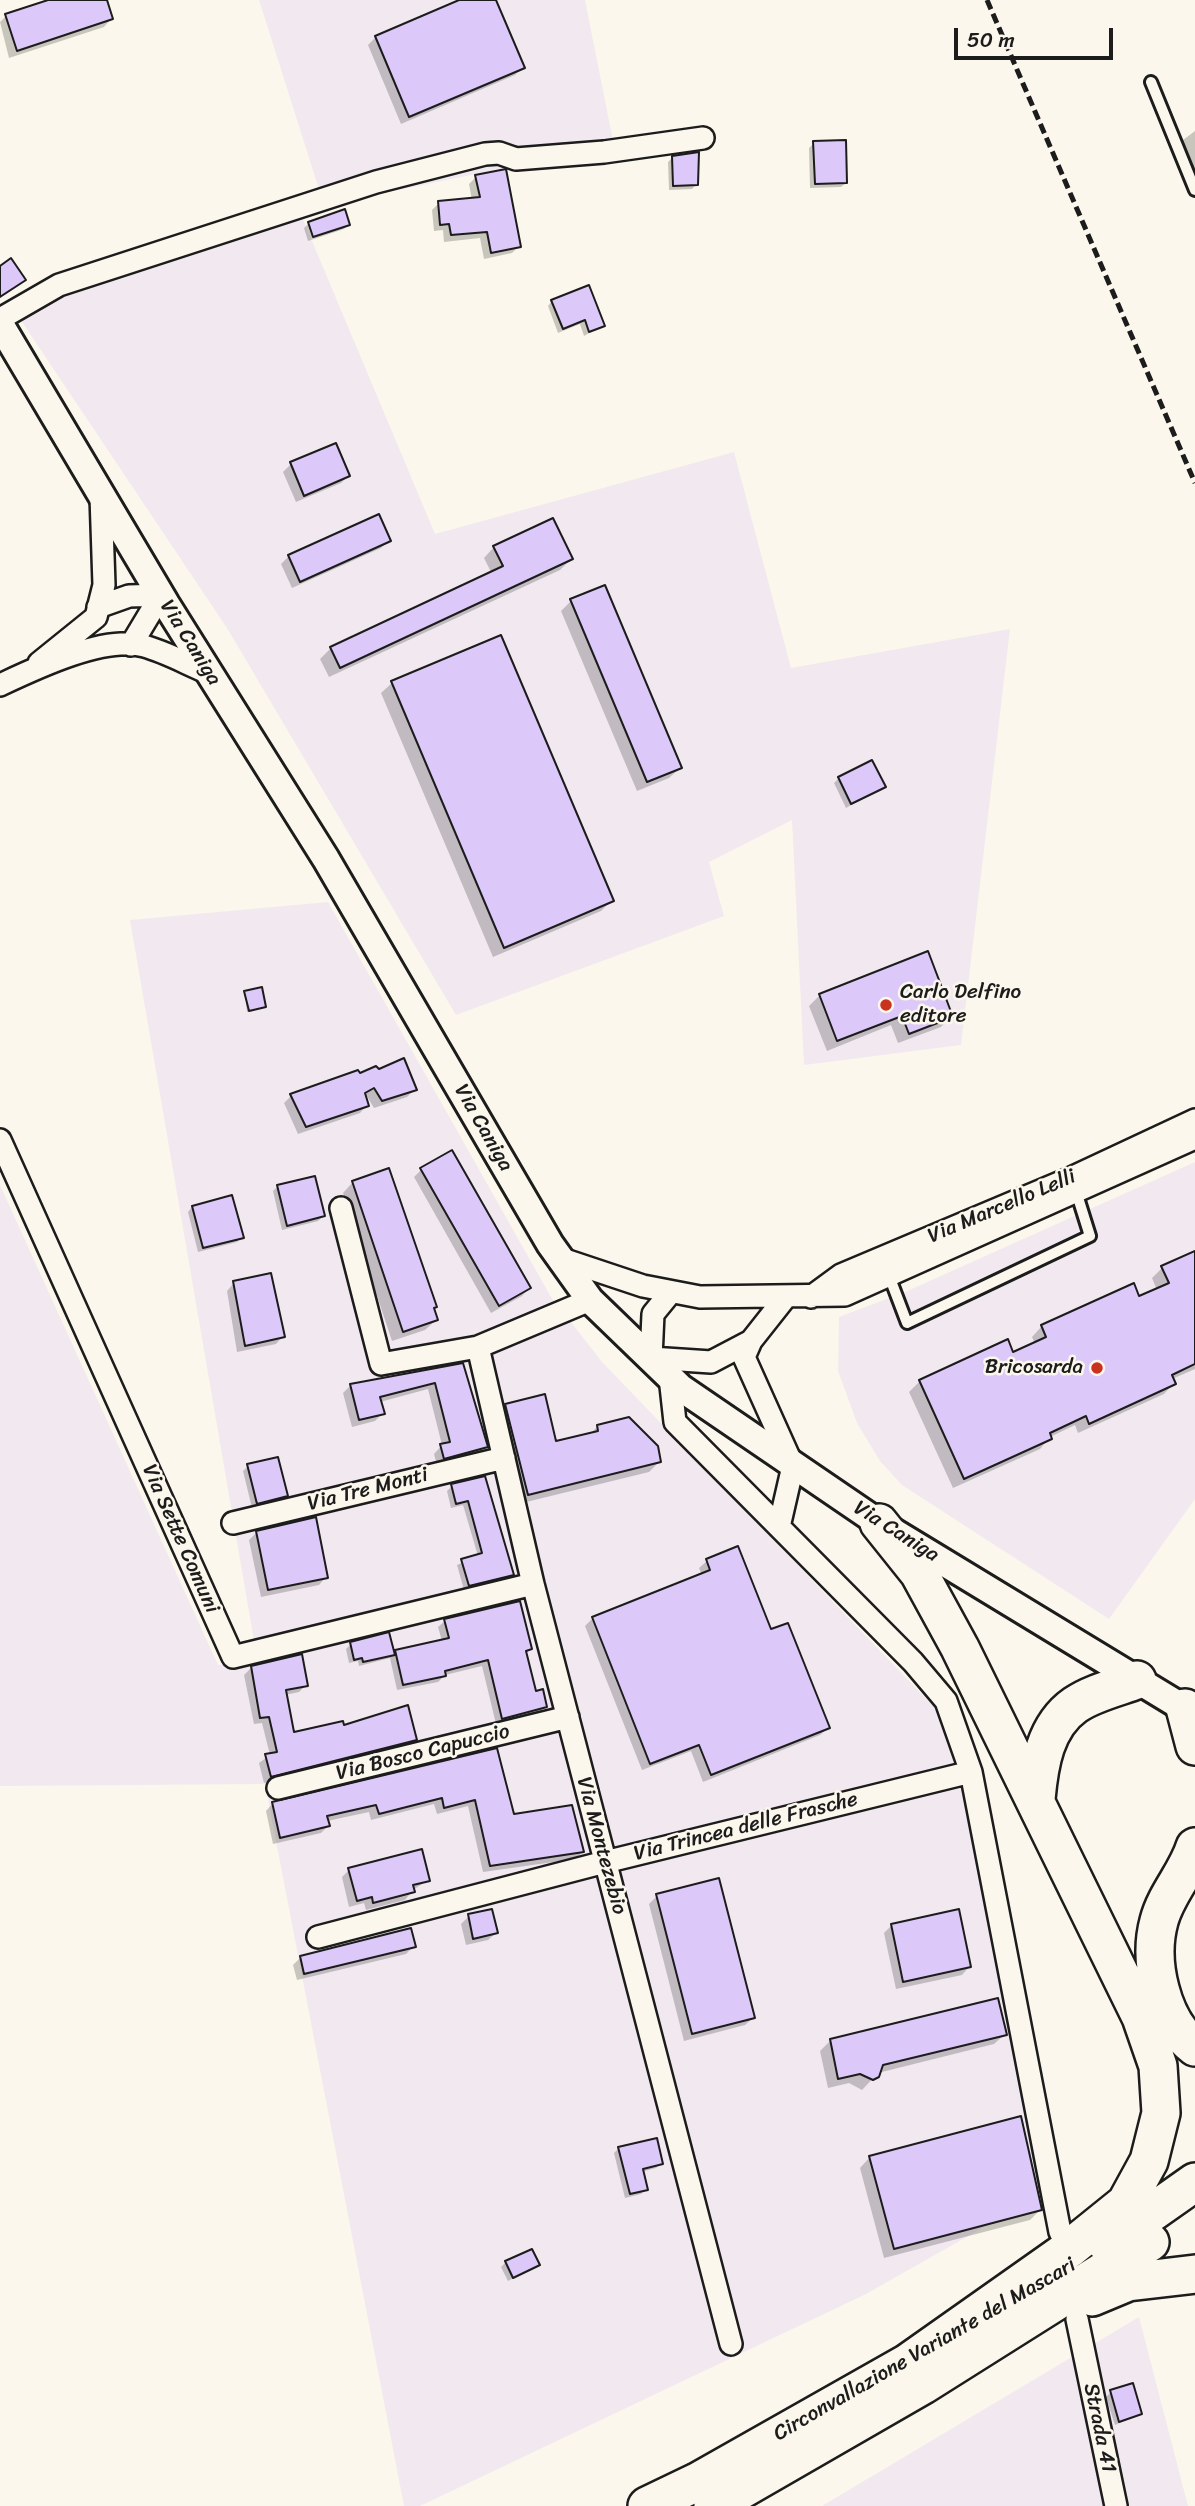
<!DOCTYPE html>
<style>
body{margin:0}
#map{position:relative;width:1195px;height:2506px;overflow:hidden;background:#fbf7ec;font-family:Sriracha,sans-serif}
canvas{display:block}
.scale{position:absolute;left:954px;top:28px;width:159px;height:32px;box-sizing:border-box;border:4px solid #1c1c1c;border-top:0;padding-left:9px;font-size:21px;line-height:24px;white-space:nowrap;color:#1c1c1c;-webkit-text-stroke:5px #fbf7ec;paint-order:stroke}
</style>
<div id="map">
<canvas width="1195" height="2506"></canvas>
<div class="scale">50 m</div>
</div>
<script>
const c = document.querySelector('canvas').getContext('2d');
c.lineJoin = 'round';
function fillPath(path, color) { c.fillStyle = color; c.fill(path, 'evenodd'); }
function strokePath(path, color, width, dash) { c.strokeStyle = color; c.lineWidth = width; c.lineCap = dash ? 'butt' : 'round'; c.setLineDash(dash || []); c.stroke(path); }
function write(font, color, halo, rows, align = 'center') {
  c.font = font + ' Sriracha,sans-serif'; c.lineWidth = 5; c.setLineDash([]); c.textBaseline = 'middle'; c.strokeStyle = halo; c.fillStyle = color; for (const [text, x, y, turn = 0] of rows) {
    c.save(); c.translate(x, y); c.rotate((+turn || 0) * Math.PI / 180); c.textAlign = isNaN(turn) ? turn : align; if (halo) c.strokeText(text, 0, 0); c.fillText(text, 0, 0); c.restore();
  }
}
fillPath(new Path2D(`
 M259 0H585L614 146 324 205Z
 M299 210 435 534 734 452 791 668 1010 629 961 1045 804 1065 792 820 709 862 724 916 456 1015 227 628 12 307Z
 M328 902 551 1297 603 1363 938 1711 964 1795 1044 2193 866 2294 420 2506H404L265 1784 0 1786V1185L218 1665 257 1658 130 920Z
 M1195 1162V1499L1109 1619 902 1485 880 1461 857 1423 838 1371 839 1317 905 1292Z
 M1139 2317 1188 2506H822Z`), '#f2e9f0');
fillPath(new Path2D(`
 M54 0H105L111 19 104 27 9 58 0 22 6 16Z
 M464 0H494L523 67 515 75 401 124 368 45 376 37Z
 M1195 131V185L1181 151 1183 140Z
 M814 143 846 183 841 187 810 188 809 148Z
 M673 157 696 185 692 189 669 190 668 162Z
 M476 177 519 246 512 253 484 259 480 238 444 242 443 230 434 231 432 210 439 203 472 200 469 184Z
 M309 223 348 225 344 229 308 241 304 228Z
 M552 301 603 325 584 336 580 324 558 333 548 306Z
 M291 464 348 476 341 483 296 502 283 472Z
 M389 540 381 548 292 588 281 564 289 556Z
 M494 547 571 559 560 570 329 677 320 659 331 648 492 574 484 558Z
 M571 601 680 768 669 778 637 791 561 611Z
 M500 637 611 901 601 911 493 957 381 693 392 683Z
 M839 778 884 787 846 808 834 783Z
 M245 992 265 1007 247 1012Z
 M820 995 951 1016 941 1027 898 1043 891 1025 827 1051 809 1006Z
 M359 1075 415 1089 407 1097 374 1108 365 1093 367 1105 360 1113 298 1134 284 1103 291 1096Z
 M421 1170 529 1288 522 1296 491 1313 414 1177Z
 M353 1182 432 1309 436 1320 425 1330 392 1341 343 1193Z
 M278 1186 323 1216 318 1221 282 1230 273 1191Z
 M192 1207 242 1237 237 1242 198 1252 188 1212Z
 M1195 1253V1369L1172 1379 1174 1383 1164 1394 1078 1433 1075 1425 1050 1437 1040 1449 953 1488 909 1392 920 1381 1013 1354 1035 1344 1032 1337 1042 1326 1138 1298 1157 1290 1152 1278 1162 1268Z
 M234 1283 283 1336 276 1344 237 1352 227 1291Z
 M462 1365 486 1446 478 1454 437 1465 434 1454 442 1445 428 1389 380 1402 383 1413 375 1421 352 1427 343 1393 351 1385Z
 M506 1405 555 1443 590 1434 598 1426 660 1461 649 1472 518 1504 495 1416Z
 M248 1466 286 1496 281 1501 252 1508 243 1471Z
 M484 1478 512 1573 507 1578 464 1590 457 1565 478 1556 463 1505 451 1508 447 1491 452 1486Z
 M256 1533 326 1577 319 1585 261 1597 249 1540Z
 M707 1561 770 1632 828 1728 820 1735 703 1782 691 1751 642 1770 585 1626 593 1618 702 1575 699 1568Z
 M445 1621 530 1649 525 1654 535 1693 545 1707 539 1713 496 1724 482 1666 445 1675 438 1682 397 1690 390 1658 359 1666 358 1661 349 1663 346 1649 351 1644 393 1654 442 1641 438 1627Z
 M251 1668 306 1685 299 1692 285 1695 293 1735 342 1727 415 1740 408 1747 264 1783 259 1763 270 1755 262 1723 254 1724 244 1675Z
 M495 1750 513 1815 583 1852 575 1859 483 1872 468 1806 437 1814 434 1804 371 1820 369 1812 327 1821 328 1826 321 1833 273 1844 266 1811 273 1803Z
 M349 1870 428 1880 413 1890 405 1900 366 1910 364 1903 349 1907 342 1877Z
 M657 1896 753 2018 745 2025 684 2041 649 1904Z
 M469 1916 496 1933 488 1940 466 1945 461 1924Z
 M892 1925 969 1967 962 1975 896 1989 884 1933Z
 M414 1946 406 1954 297 1980 293 1965 301 1957Z
 M1005 2034 994 2044 878 2073 862 2090 849 2083 828 2088 820 2051 830 2041Z
 M619 2148 661 2163 656 2168 641 2172 646 2189 641 2194 625 2198 614 2153Z
 M870 2157 1040 2210 1030 2220 884 2258 860 2168Z
 M506 2262 538 2265 508 2281 501 2267Z
 M1111 2392 1140 2414 1115 2425 1106 2397Z`), '#0003');
const building = new Path2D(`
 M48 0H107L113 19 17 51 5 14Z
 M459 0H496L525 68 409 117 375 36Z
 M846 140 847 183 815 184 813 141Z
 M699 152 698 185 673 186 672 156Z
 M506 169 521 247 491 253 487 232 451 235 449 224 440 225 438 201 480 197 475 175Z
 M345 209 350 225 313 237 308 222Z
 M11 258 26 280 0 297V266Z
 M589 285 605 326 589 332 585 320 563 329 551 300Z
 M336 443 350 476 304 496 290 462Z
 M379 514 391 541 300 582 288 555Z
 M553 518 573 559 340 668 330 647 503 566 493 546Z
 M605 585 682 768 647 782 570 599Z
 M501 635 614 901 504 948 391 681Z
 M872 760 886 787 851 804 838 777Z
 M928 951 953 1017 909 1034 902 1016 837 1041 819 994Z
 M262 987 266 1007 249 1011 244 991Z
 M404 1058 417 1090 382 1101 374 1088 365 1093 369 1106 306 1127 290 1094 358 1070 360 1073 376 1066 379 1069Z
 M452 1150 531 1288 499 1306 420 1168Z
 M389 1168 437 1307 434 1308 438 1320 403 1332 352 1181Z
 M315 1176 325 1216 287 1226 277 1185Z
 M232 1195 244 1238 203 1248 192 1206Z
 M1195 1251V1364L1172 1375 1176 1384 1089 1424 1086 1416 1050 1433 1052 1439 964 1479 919 1380 1008 1339 1013 1352 1046 1337 1041 1325 1134 1283 1139 1296 1169 1283 1161 1266Z
 M271 1273 285 1337 245 1346 233 1281Z
 M463 1363 488 1447 444 1459 440 1444 450 1442 435 1383 380 1397 385 1414 359 1420 350 1384Z
 M545 1394 556 1441 598 1431 597 1425 629 1417 658 1446 661 1462 528 1495 505 1404Z
 M278 1457 288 1496 257 1504 247 1464Z
 M485 1476 514 1575 469 1586 461 1559 482 1553 468 1501 456 1504 451 1484Z
 M316 1517 328 1578 268 1590 256 1531Z
 M738 1546 771 1629 788 1623 830 1728 711 1775 699 1745 650 1764 592 1617 710 1570 706 1559Z
 M520 1601 532 1649 526 1651 536 1691 543 1689 547 1707 502 1719 488 1660 445 1671 446 1676 403 1685 395 1650 449 1638 444 1619Z
 M389 1632 395 1655 363 1662 362 1658 354 1660 350 1642Z
 M302 1654 308 1686 286 1690 294 1732 343 1721 344 1725 408 1705 417 1740 271 1777 265 1754 277 1752 269 1717 260 1718 251 1666Z
 M497 1748 514 1814 572 1805 584 1852 490 1866 475 1800 444 1808 442 1798 379 1814 376 1805 327 1816 330 1826 280 1838 272 1802Z
 M422 1849 430 1881 413 1885 415 1892 373 1903 372 1897 357 1901 348 1868Z
 M719 1878 755 2018 692 2034 656 1894Z
 M492 1909 498 1933 473 1939 468 1914Z
 M959 1909 971 1967 903 1982 891 1924Z
 M411 1928 416 1947 304 1974 300 1956Z
 M998 1998 1007 2035 883 2065 879 2077 873 2080 860 2074 838 2079 830 2039Z
 M1021 2116 1042 2210 894 2249 869 2156Z
 M657 2138 663 2164 643 2169 648 2190 630 2194 618 2147Z
 M532 2249 540 2265 513 2278 505 2261Z
 M1133 2383 1142 2414 1119 2422 1110 2390Z`);
fillPath(building, '#dcc8f9');
strokePath(building, '#1c1c1c', 2);
const service = new Path2D(`
 M1151 82 1195 190
 M888 1273 907 1323 1090 1236 1075 1188`);
const minor = new Path2D(`
 M0 319 59 285 376 182 485 154 499 153 516 159 604 152 703 138
 M98 607 129 596 161 595 131 645
 M39 663 96 617 104 585 101 496
 M0 685C36 668 105 635 144 646 166 652 187 664 209 673
 M0 1140 233 1657 533 1584
 M341 1208 381 1364 478 1347
 M559 1258 643 1286 700 1297 845 1295 1195 1138
 M671 1292 653 1314 651 1358 711 1362 751 1341
 M811 1297 841 1275 1071 1178 1195 1120
 M590 1300 478 1347 533 1584 731 2344
 M670 1377 675 1422 913 1662 946 1701 971 1772 1060 2232
 M233 1523 504 1458
 M779 1527 793 1466 744 1357 751 1341 785 1298
 M278 1788 568 1717
 M318 1937 605 1862 971 1772
 M1077 2319 1116 2506`);
const tertiary = new Path2D(`
 M0 324 166 604 326 859 550 1244 590 1300 681 1388 879 1523 1195 1715`);
const trunk = new Path2D(`
 M879 1523 919 1573 960 1648 1141 2017 1158 2066 1161 2113 1149 2161 1126 2203 1069 2249 906 2364
 M1185 1708 1195 1746
 M1036 1799C1039 1765 1045 1726 1075 1705 1092 1693 1118 1687 1137 1680
 M1195 1847C1187 1873 1166 1894 1159 1921 1148 1961 1161 2021 1195 2047
 M1107 2244 1195 2182
 M1092 2297 1128 2282 1195 2274
 M647 2506 697 2482 925 2353
 M713 2506 923 2385 1150 2242`);
strokePath(service, '#1c1c1c', 16);
strokePath(minor, '#1c1c1c', 26);
strokePath(tertiary, '#1c1c1c', 32);
strokePath(trunk, '#1c1c1c', 42);
strokePath(service, '#fbf7ec', 10);
strokePath(minor, '#fbf7ec', 21);
strokePath(tertiary, '#fbf7ec', 26);
strokePath(trunk, '#fbf7ec', 37);
strokePath(new Path2D(`
 M987 0 1195 483`), '#1c1c1c', 5, [10, 5]);
for (const [x, y, r, color] of [
 [886,1005,7,"#c8321e"],
 [1097,1368,7,"#c8321e"]
]) { const dot = new Path2D(); dot.arc(x, y, r, 0, 2 * Math.PI); c.fillStyle = color; c.fill(dot); strokePath(dot, '#fbf7ec', 2.5); }
write('21px', '#1c1c1c', '#fbf7ec', [
 ["Via Caniga",190,643,58],
 ["Via Caniga",483,1128,60],
 ["Via Marcello Lelli",1002,1207,-23],
 ["Via Tre Monti",368,1490,-14],
 ["Via Caniga",896,1532,32],
 ["Via Sette Comuni",180,1539,66],
 ["Via Bosco Capuccio",423,1753,-14],
 ["Via Trincea delle Frasche",746,1827,-14],
 ["Via Montezebio",601,1846,75],
 ["Circonvallazione Variante del Mascari",925,2350,-30],
 ["Strada 41",1099,2428,78]
]);
write('21px', '#1c1c1c', '#fbf7ec', [
 ["Carlo Delfino",900,993],
 ["editore",900,1017],
 ["Bricosarda",1083,1368,"right"]
], 'left');
</script>
